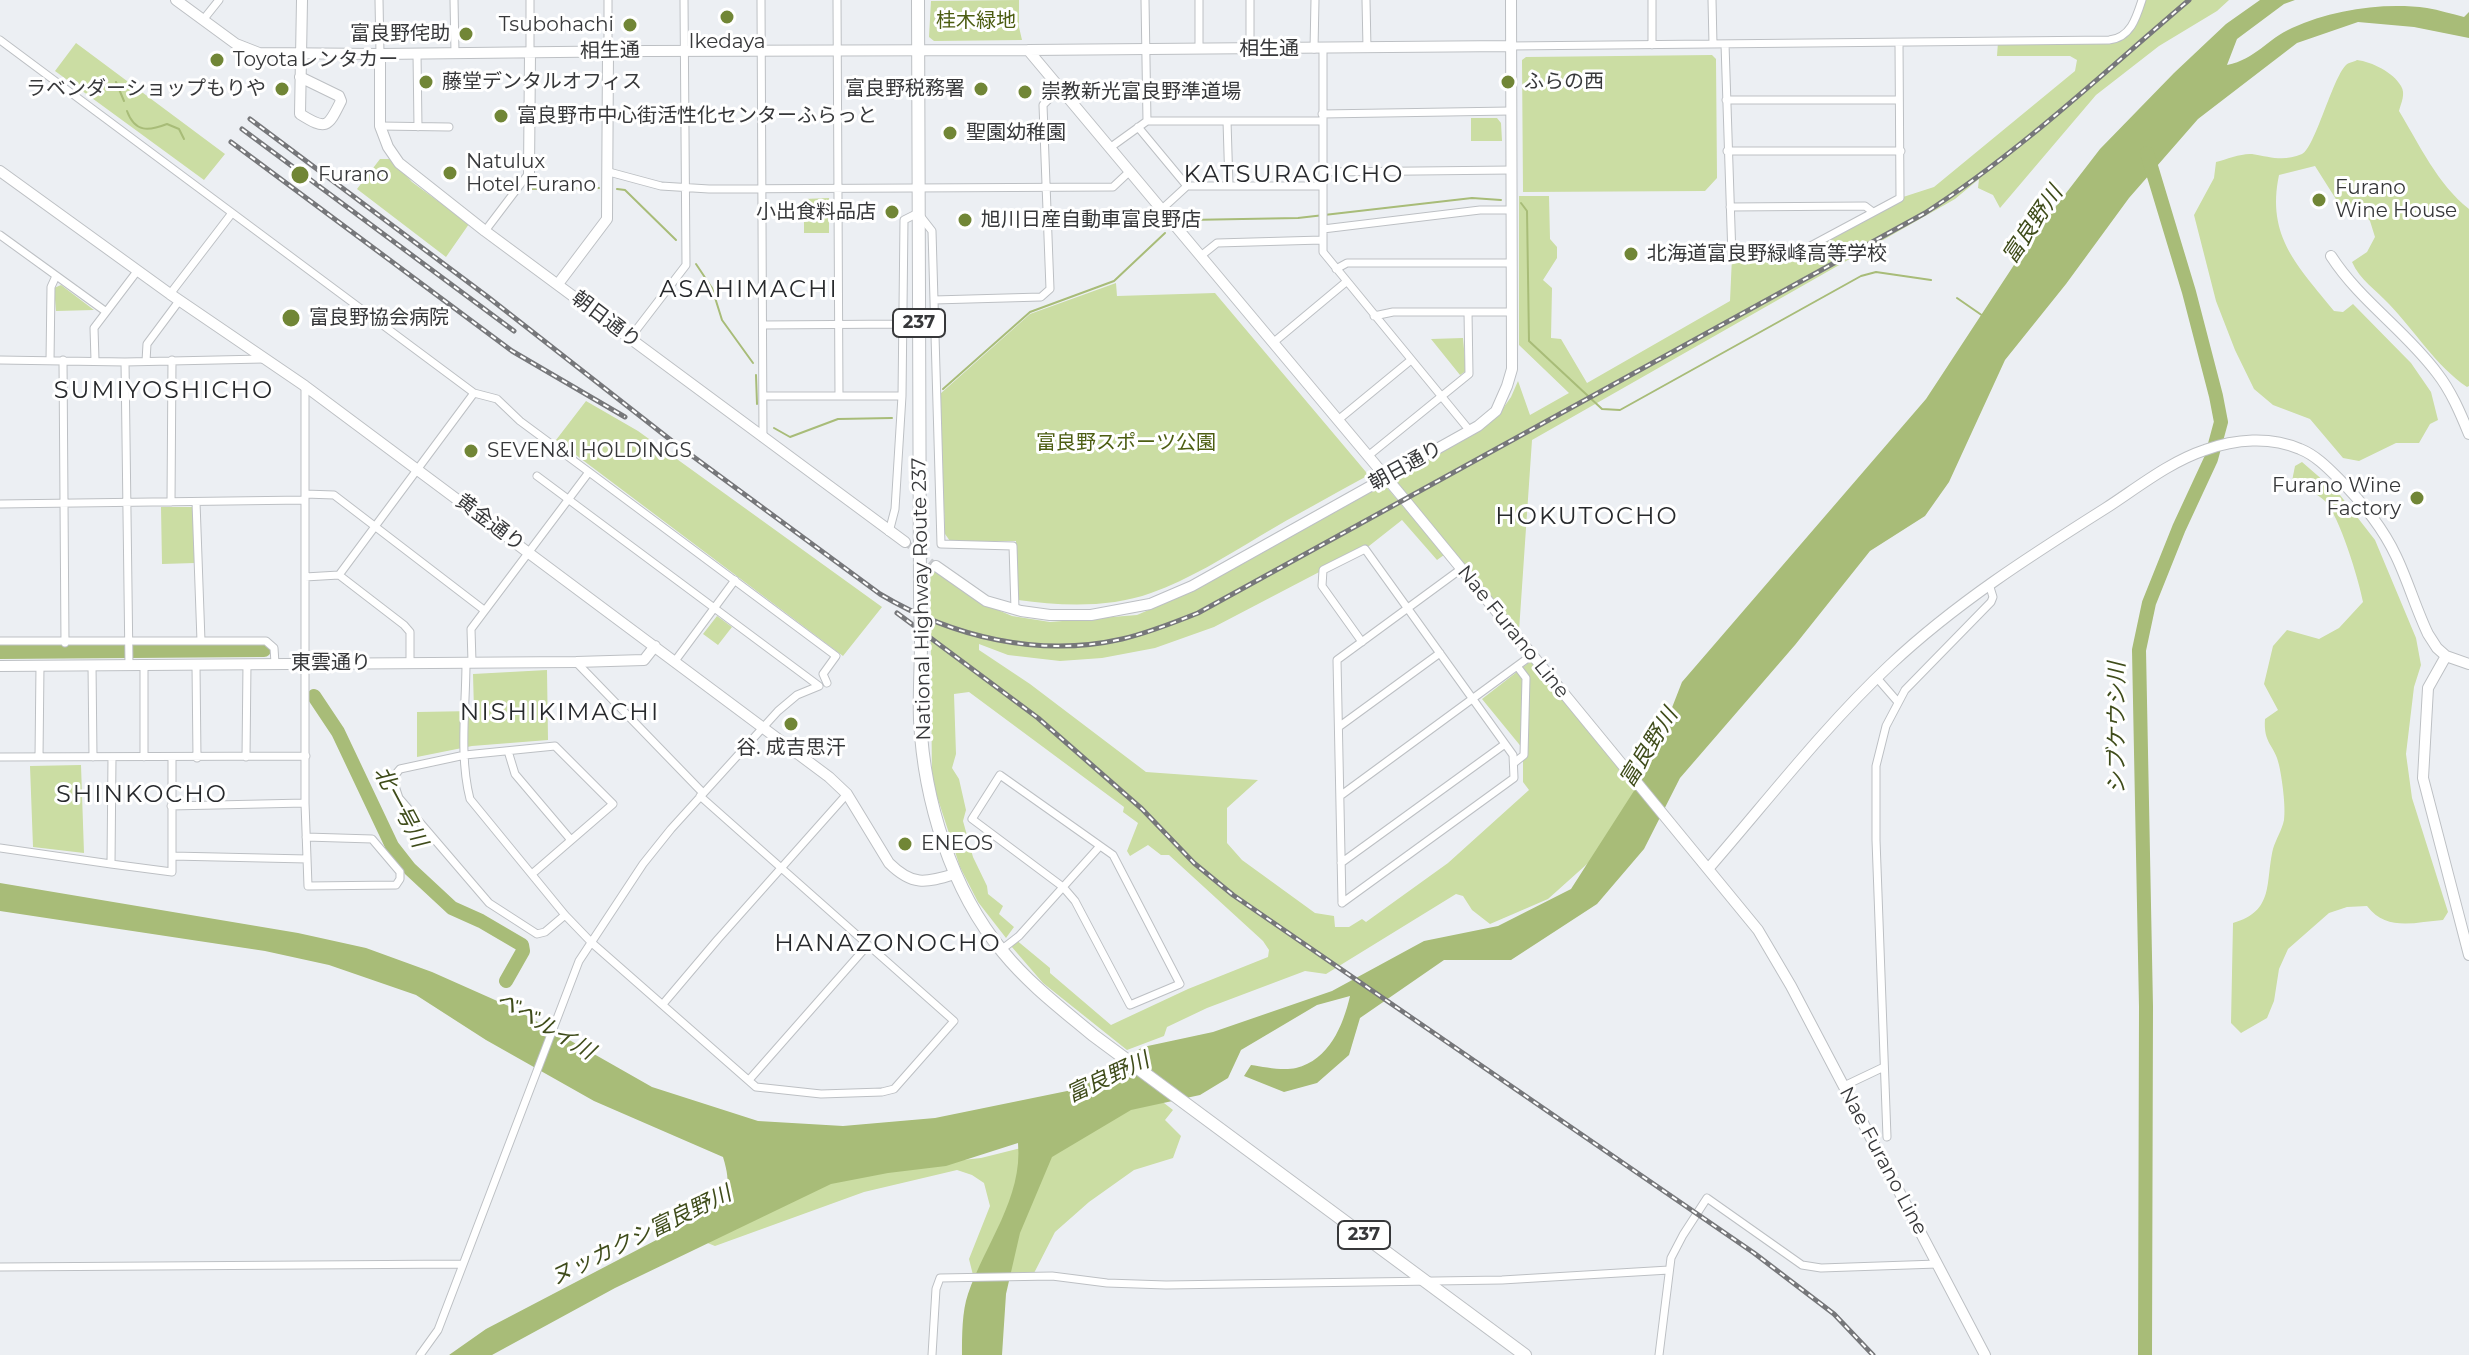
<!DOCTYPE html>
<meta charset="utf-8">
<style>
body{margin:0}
canvas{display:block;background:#eceff3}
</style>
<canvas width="2469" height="1355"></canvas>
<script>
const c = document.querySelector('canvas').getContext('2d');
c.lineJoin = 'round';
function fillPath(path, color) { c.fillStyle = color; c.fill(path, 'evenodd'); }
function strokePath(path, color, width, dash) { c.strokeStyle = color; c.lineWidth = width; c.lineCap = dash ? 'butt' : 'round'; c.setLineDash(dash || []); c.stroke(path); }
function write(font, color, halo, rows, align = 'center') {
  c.font = font + ' Montserrat,"Noto Sans JP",sans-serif'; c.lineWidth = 6; c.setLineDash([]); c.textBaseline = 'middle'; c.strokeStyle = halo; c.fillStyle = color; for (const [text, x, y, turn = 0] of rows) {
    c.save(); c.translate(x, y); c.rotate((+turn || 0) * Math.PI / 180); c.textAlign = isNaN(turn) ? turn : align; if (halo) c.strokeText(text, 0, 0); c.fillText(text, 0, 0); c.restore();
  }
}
fillPath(new Path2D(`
 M1019 0V27L1022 40 934 41 929 37 931 1Z
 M2142 0H2229L2217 11 2159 46 2096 95 2000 208 1993 195 1978 188 1979 179 1955 199 1532 440 1519 631 1393 477 1499 414 1511 397 1518 381 1530 415 1569 393 1519 345V196H1549L1550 239 1557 247V258L1543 280 1552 288 1551 338 1561 339 1587 383 1730 301 1732 257 1788 258 1900 198 1934 187 2075 71 2077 60 2070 56H1997L1998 42 2108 40 2127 33Z
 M76 43 225 154 204 180 55 71Z
 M1712 55 1716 59 1717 178 1705 191 1523 192 1522 60 1526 57Z
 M2357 60C2372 62 2393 72 2401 86 2406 94 2401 103 2399 111 2419 144 2438 185 2469 209V386L2467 387C2436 366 2415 331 2389 304 2376 290 2360 280 2352 262L2367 252 2375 237 2370 221 2359 208H2349L2339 204 2315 166 2279 175C2266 237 2298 266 2334 311L2343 312 2353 304 2411 363 2431 392 2438 420 2430 424 2419 443H2396L2359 461 2343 458 2310 419 2273 405 2254 389 2235 350 2216 301 2194 215 2214 178 2216 162C2227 159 2242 153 2252 154 2271 157 2283 162 2302 154 2315 148 2332 79 2346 65 2349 62 2354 62 2357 60Z
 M1471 118H1497L1501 123 1502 141H1471Z
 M380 159H391L412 182 469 224 446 257 357 189Z
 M829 198V233H804V199Z
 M1116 283 1117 296 1215 293 1366 472 1367 476C1331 496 1295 515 1260 536 1225 557 1190 579 1151 593 1110 608 1061 606 1018 600L1016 541H950L945 534 940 394 1030 314Z
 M61 285 94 310 56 311 54 288Z
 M1463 338 1466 371 1460 375 1431 339Z
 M586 401 638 431 882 607 843 656 556 440Z
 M2302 462 2340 495 2375 540 2416 638 2421 665 2414 687 2406 754 2412 798 2448 912 2443 920C2415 922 2387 932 2367 906L2347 907 2329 913 2288 949 2279 969 2274 1001 2267 1018 2241 1033 2231 1023 2233 923C2275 911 2265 882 2273 849 2276 839 2282 830 2284 820 2286 807 2282 778 2279 765 2275 745 2263 744 2265 719L2278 710 2264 684 2273 646 2287 630 2319 639 2339 628 2363 602C2359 580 2339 515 2325 501 2316 493 2303 487 2292 481L2295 466Z
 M1383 483 1444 555 1437 560 1402 520 1369 546 1214 627 1155 648 1102 658 1060 661 1008 655 979 644V650L1030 684 1146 772 1258 780 1227 808V843L1242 860 1315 913 1334 916 1335 927H1349L1362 919 1366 922 1448 863 1529 790 1523 782V749L1482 699 1531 661 1640 794 1596 856 1548 899 1490 924 1472 910 1463 896 1456 894 1326 974 1305 971 1207 1008 1167 1027 1164 1036 1127 1050 1043 983 1011 946 1015 939 1050 968V973L1111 1025 1188 989 1268 957 1269 950 1263 941 1169 855H1161L1148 845 1130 856 1127 851 1138 823 1123 812 1124 807 969 692 954 694 956 754 952 768 959 779 966 810 963 821 973 857 987 886 988 894 1003 906 999 914 1014 927 1006 938 978 902 960 867 932 781 930 561 984 604 1012 616 1050 622 1137 615 1193 591Z
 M161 507H194L195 563 162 564Z
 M717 616 732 627 718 645 703 634Z
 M547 670 548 740 472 746 417 757V712L474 711 473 674Z
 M81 765 84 853 33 847 30 766Z
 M1149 1102 1164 1103 1173 1110 1165 1120 1181 1136 1173 1158 1134 1170 1089 1202 1055 1232 1032 1277 975 1283 969 1259 990 1206 984 1183 972 1175 957 1170 864 1192 715 1246 705 1242 807 1184 878 1169 981 1158 1021 1148Z`), '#cbdda3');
fillPath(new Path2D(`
 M2260 0H2295L2284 4 2237 39 2227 65C2256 59 2267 39 2292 28 2332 10 2383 2 2427 8 2439 10 2452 14 2464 17L2469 12V38L2414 27 2358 22 2297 43 2198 119 2129 198 2066 284 2005 360 1949 482 1925 516 1870 551 1795 645 1680 778 1644 849 1597 904 1511 960H1444L1360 1018 1349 1055 1317 1083 1284 1092 1244 1076 1251 1065C1264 1067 1283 1071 1296 1068 1329 1060 1343 1026 1350 996L1317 1005 1241 1050 1228 1078 1200 1095 1131 1110 1052 1157 1020 1233 1006 1294 1002 1355H962C962 1336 962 1311 968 1294 985 1244 1023 1198 1018 1143L946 1166 888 1173 831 1184 615 1288 492 1355H449L486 1329 706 1214C728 1192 732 1187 723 1157L594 1101 486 1040 416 995 329 965 265 951 0 911V883L298 933 366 948 432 972 513 1008 652 1087 758 1121 843 1126 935 1118 1072 1090 1143 1047 1213 1032 1332 991 1424 941 1498 926 1571 889 1648 769 1682 682 1926 399 2033 236 2100 149 2174 73 2226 24Z`), '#a8bc78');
strokePath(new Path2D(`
 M116 82 124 101
 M127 111C135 133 149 131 167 124L179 129 184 139
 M529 189 599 188
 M617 189 625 190 676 240
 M1521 203 1527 211 1529 341 1602 409 1620 410 1861 276 1876 272 1931 280
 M1187 220 1298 218 1472 198 1501 200
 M696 264 712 288 722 320 753 363
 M1957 298 1983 316
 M756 375 757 404
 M943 389 1030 312 1114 281 1165 233
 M774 428 790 437 838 419 892 418`), '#a8bc78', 2);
strokePath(new Path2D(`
 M0 652 264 650
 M314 696 338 732 392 846 410 869 452 908 481 921 522 945 523 951 506 981
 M2145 1355 2146 1007 2139 650 2149 603 2179 528 2211 459 2221 422 2216 396 2189 292 2147 153`), '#a8bc78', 14);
strokePath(new Path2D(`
 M905 542 936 566`), '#c8cace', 7, [7, 3.5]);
const street = new Path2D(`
 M379 0 380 54
 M454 0 455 53
 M530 0V53
 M608 0V52
 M761 0 763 438
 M837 0 839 395
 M1145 0 1147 121
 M1199 0V49
 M1366 0 1367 48
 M1712 0 1713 44
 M203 20 219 0
 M0 40 474 393 497 399 520 421 589 472 471 629 472 662
 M1725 44 1732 257 1788 258 1900 198 1899 43
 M1652 45V0
 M1510 46 2109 40C2130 38 2136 19 2142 0
 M1250 49V0
 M1314 49 1315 0
 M1323 49V252L1470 431
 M417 54 418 127
 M1726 100H1899
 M1322 114 1510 111
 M1227 121 1229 186
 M380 126 449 127
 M1138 127 1187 186
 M1111 147 1147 121H1322
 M1727 151H1901
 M609 172 661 186 709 189 1113 187 1130 171
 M1323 172 1512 170
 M1730 207 1865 206 1873 212
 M1162 209 1187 186H1323
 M1323 229 1480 210H1511
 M485 231 529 173
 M0 235 105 311
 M1202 255 1217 243 1322 240
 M1336 269 1347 263H1511
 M170 294 232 213
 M934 300 1041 297 1050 289 1043 105 1061 87
 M1374 316 1393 312H1511
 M763 325 904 324
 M630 338 686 265 684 0
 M1274 342 1346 282
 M0 360 125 362 263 359
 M63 360 65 643
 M95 360 94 328 138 270
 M50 361 51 287 56 276
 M146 361 147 344 179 301
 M125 362 129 665
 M305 386V803L308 886 396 885 400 879V872L372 839 306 837
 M763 396H902
 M1338 420 1411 360
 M1368 456 1469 374 1468 312
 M589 472 836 656 823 674 827 683
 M305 494 334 495 484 610
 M171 502 172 360
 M196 502 201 641
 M0 504 305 500
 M889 532 895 509 902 396 904 220 918 213 932 231 941 544 1013 546 1015 609
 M339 575 474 393
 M305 577 339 575 404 625 410 632V663
 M0 641H266L274 648 275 663
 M675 661 735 580
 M576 662 703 793
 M466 663C466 707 459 756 470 799L565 915 592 943 756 1087 821 1094 882 1092 894 1089 954 1021 700 796
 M92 665 93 757
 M144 665V757
 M196 666 197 758
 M1877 678 1897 701
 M1340 726 1440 653
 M508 751 515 774 571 840
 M0 757 306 756
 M39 757 40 666
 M112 757 111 864 172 872V757
 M246 757 247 664
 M1514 763 1524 755 1526 678 1517 666
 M1000 775 1113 855 1180 984 1130 1005 1075 901 1063 887 972 819Z
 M1340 796 1532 655
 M171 806 305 803
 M0 848 111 864
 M172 856 307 859
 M1341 863 1505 744
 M532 874 613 804 555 746 465 755 400 769 395 775V786L399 798 489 903 537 934 545 932 565 915
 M1342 903 1514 778 1513 755 1365 549 1323 570 1322 586 1362 642
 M1342 903 1337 660 1461 569
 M1001 950 1019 936 1100 846
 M663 1004 718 939 847 794
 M749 1080 867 946
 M1844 1086 1884 1067
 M1887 1137 1876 840V766L1886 726 1905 690 1991 602 1993 597 1989 584
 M0 1267 462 1264
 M420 1355 438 1330 579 961 643 864 671 829 778 711 797 695 819 686 537 476
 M932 1355 936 1289 940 1278 1052 1276 1107 1283 1166 1285 1502 1280 1669 1270
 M1659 1355 1671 1258 1683 1235 1707 1198 1802 1265 1821 1268 1937 1264`);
const secondary = new Path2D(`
 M176 0 236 44 259 53 380 54 647 51 1028 50 1405 500 1758 930 1791 986 1985 1355
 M1028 50 1510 46
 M380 54V126L388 147 399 163 485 231 905 542
 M300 77 339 96 341 101C328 127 327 131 300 114L302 0
 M0 171 170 294 305 386 829 777 847 794 889 863C912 886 925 883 955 874
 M529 173 530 53
 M2331 256C2360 301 2405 330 2437 373 2451 391 2460 412 2469 434
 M558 284 607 219 608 52
 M936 566 986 601 1021 611 1050 615H1091L1150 604 1192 586 1478 426 1496 411 1507 386 1512 369 1511 0
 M2446 656 2469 664
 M0 666 576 662 644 660 655 646
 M1708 869C1768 800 1824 727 1890 665 1956 603 2030 556 2106 508 2137 488 2169 462 2205 450 2235 439 2270 436 2300 449 2315 455 2327 467 2338 478 2361 501 2382 526 2396 556 2408 581 2416 609 2428 634L2437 648 2446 656 2428 688 2423 778 2469 955`);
const highway = new Path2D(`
 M918 0 920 595
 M921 641C921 667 919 694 920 720 924 800 951 890 1003 952 1029 984 1062 1009 1093 1035L1525 1355`);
strokePath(street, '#bdc0c4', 9);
strokePath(secondary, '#bdc0c4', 12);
strokePath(highway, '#bdc0c4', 14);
strokePath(street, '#fff', 7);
strokePath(secondary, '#fff', 10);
strokePath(highway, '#fff', 12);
const rail = new Path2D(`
 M250 119 488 297 672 441 880 594C952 637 1039 658 1122 639 1148 633 1173 623 1198 613L1925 213C2020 152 2103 73 2189 0
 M242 129 514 331
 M231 142 512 351 625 417
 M897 613 1038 718 1142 809 1194 863 1233 895 1754 1253 1834 1314 1873 1355`);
strokePath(rail, '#76777a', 5);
strokePath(rail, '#fff', 2, [6]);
const highwayBridge = new Path2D(`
 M920 595 921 641`);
strokePath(highwayBridge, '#bdc0c4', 14, []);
strokePath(highwayBridge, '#fff', 12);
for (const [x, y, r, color] of [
 [727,17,8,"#718636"],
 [630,25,8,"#718636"],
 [466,34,8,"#718636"],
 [217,60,8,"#718636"],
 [426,82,8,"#718636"],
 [1508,82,8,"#718636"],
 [282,89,8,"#718636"],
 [981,89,8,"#718636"],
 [1025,92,8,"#718636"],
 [501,116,8,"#718636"],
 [950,133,8,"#718636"],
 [450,173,8,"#718636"],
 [300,175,10,"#718636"],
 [2319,200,8,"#718636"],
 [892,212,8,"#718636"],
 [965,220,8,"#718636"],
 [1631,254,8,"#718636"],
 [291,318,10,"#718636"],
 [471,451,8,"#718636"],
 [2417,498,8,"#718636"],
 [791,724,8,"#718636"],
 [905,844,8,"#718636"]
]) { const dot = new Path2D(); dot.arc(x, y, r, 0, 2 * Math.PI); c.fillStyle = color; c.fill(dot); strokePath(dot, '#fff', 3); }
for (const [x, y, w] of [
 [919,323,52],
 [1364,1235,52]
]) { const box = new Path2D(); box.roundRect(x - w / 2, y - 14, w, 28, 6); c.fillStyle = '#fff'; c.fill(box); strokePath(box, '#37383a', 2); }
write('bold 18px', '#37383a', null, [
 ["237",919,323],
 ["237",1364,1235]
]);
write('20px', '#4c5d12', '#fff', [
 ["桂木緑地",976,21],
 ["富良野スポーツ公園",1126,443]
]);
write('20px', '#37383a', '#fff', [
 ["Tsubohachi",614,25,"right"],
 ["富良野侘助",450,34,"right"],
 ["Ikedaya",727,42,"center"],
 ["Toyotaレンタカー",233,60],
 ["藤堂デンタルオフィス",442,82],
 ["ふらの西",1524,82],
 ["ラベンダーショップもりや",266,89,"right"],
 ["富良野税務署",965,89,"right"],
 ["崇教新光富良野準道場",1041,92],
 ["富良野市中心街活性化センターふらっと",517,116],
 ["聖園幼稚園",966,133],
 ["Natulux",466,162],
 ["Hotel Furano",466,185],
 ["Furano",318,175],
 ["Furano",2335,188],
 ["Wine House",2335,211],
 ["小出食料品店",876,212,"right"],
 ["旭川日産自動車富良野店",981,220],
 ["北海道富良野緑峰高等学校",1647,254],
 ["富良野協会病院",309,318],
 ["SEVEN&I HOLDINGS",487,451],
 ["Furano Wine",2401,486,"right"],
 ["Factory",2401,509,"right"],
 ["谷. 成吉思汗",791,748,"center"],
 ["ENEOS",921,844]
], 'left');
write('20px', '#37383a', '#fff', [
 ["相生通",1269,49],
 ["相生通",610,51,-1],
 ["朝日通り",606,320,37],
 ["朝日通り",1406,466,-29],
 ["黄金通り",490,523,37],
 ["National Highway Route 237",922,599,-91],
 ["Nae Furano Line",1513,632,51],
 ["東雲通り",331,663],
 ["Nae Furano Line",1883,1161,62]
]);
write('italic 22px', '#3f4c1a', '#fff', [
 ["富良野川",2033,225,-56],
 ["シブケウシ川",2118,728,-90],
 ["富良野川",1649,748,-58],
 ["北一号川",400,807,62],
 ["ベベルイ川",545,1026,31],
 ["富良野川",1108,1078,-25],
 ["ヌッカクシ富良野川",641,1236,-26]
]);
c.letterSpacing = '2px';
write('24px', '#27292c', '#fff', [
 ["KATSURAGICHO",1294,175],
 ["ASAHIMACHI",749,290],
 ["SUMIYOSHICHO",164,391],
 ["HOKUTOCHO",1587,517],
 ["NISHIKIMACHI",560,713],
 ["SHINKOCHO",142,795],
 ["HANAZONOCHO",888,944]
]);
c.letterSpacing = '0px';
</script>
